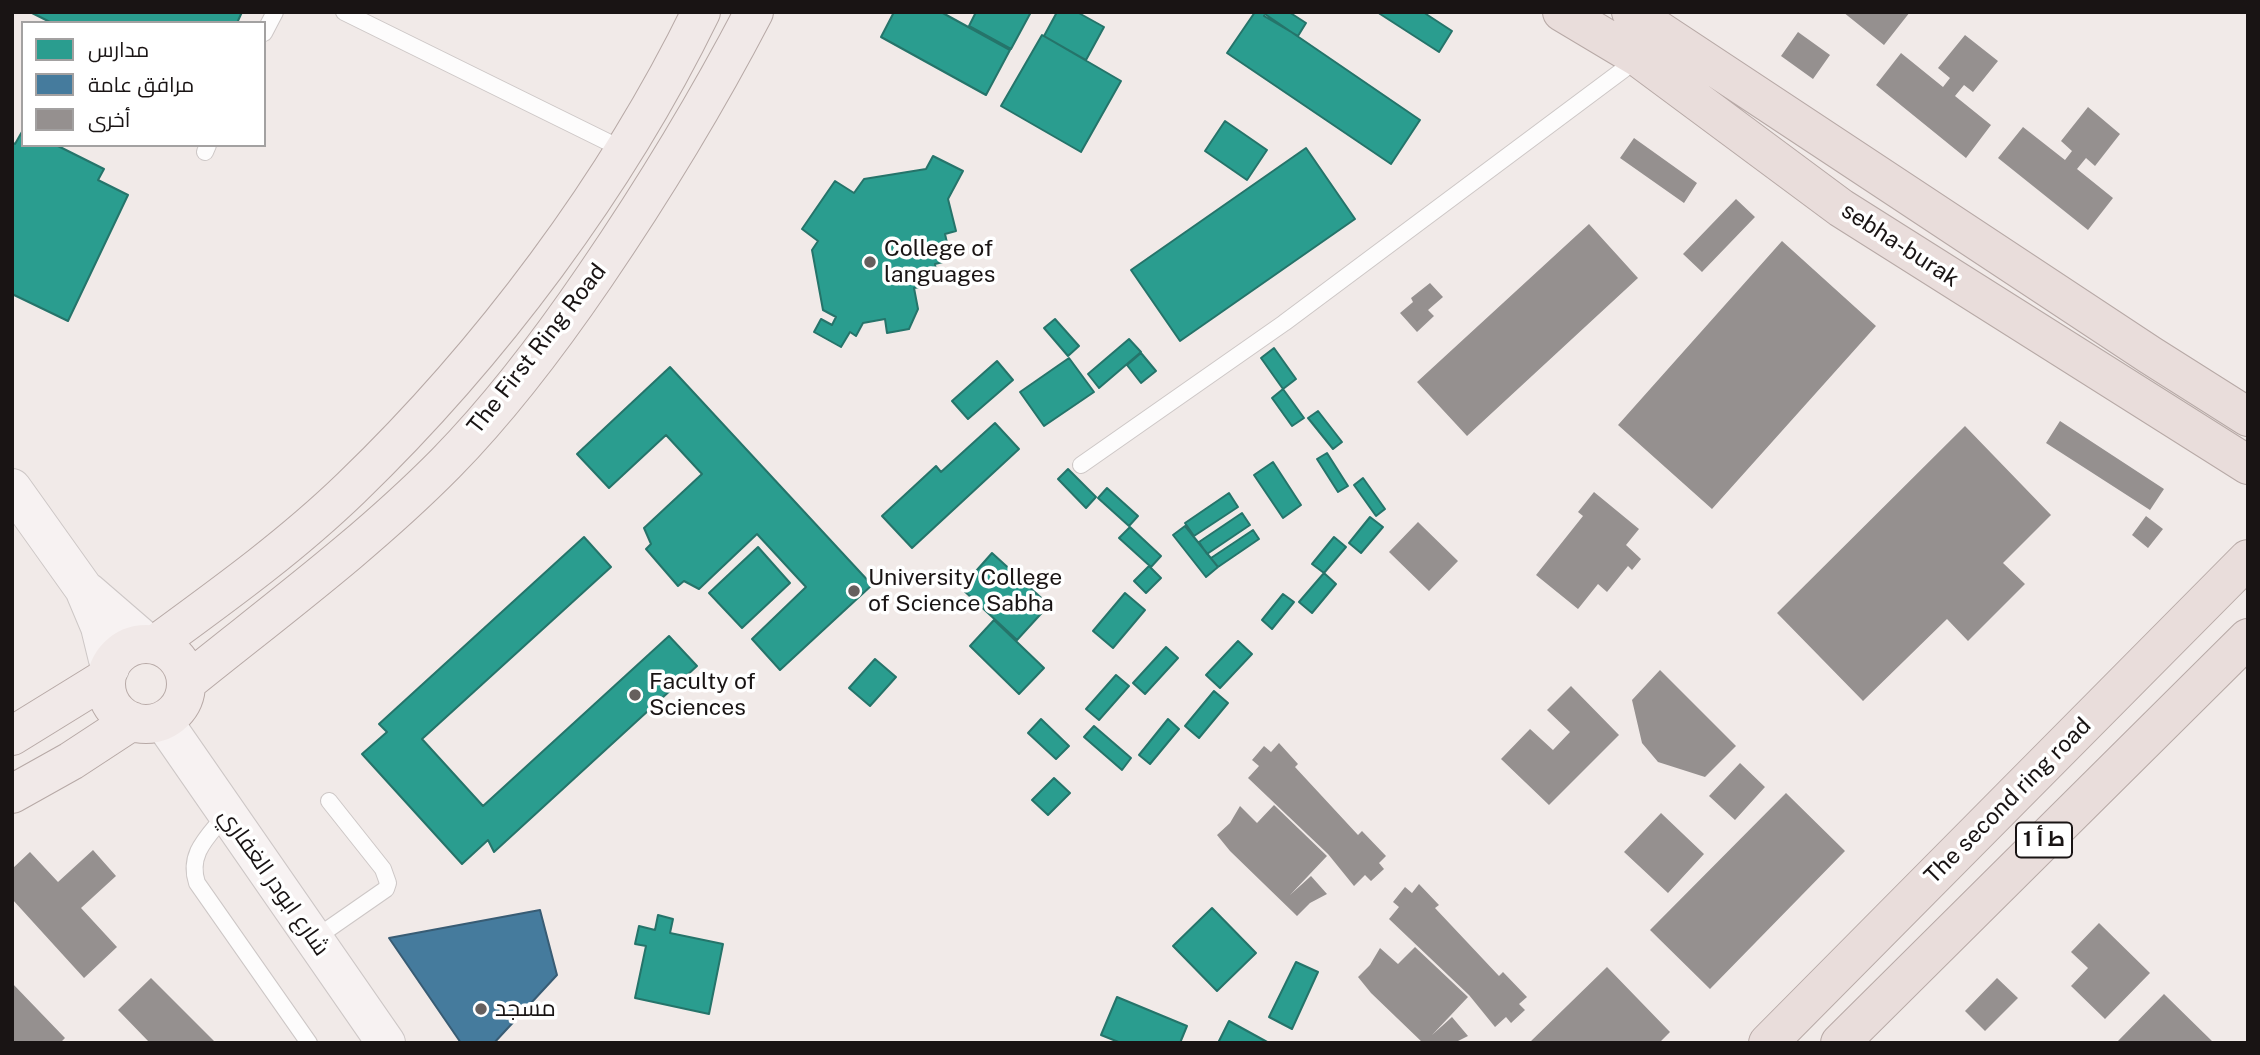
<!DOCTYPE html>
<meta charset="utf-8">
<style>
body{margin:0}
#map{position:relative;width:2260px;height:1055px;overflow:hidden;background:#f1eae8;font-family:"Public Sans",Cairo,sans-serif}
canvas{display:block}
.frame{position:absolute;inset:0;border:14px solid #191414;pointer-events:none}
.legend{position:absolute;left:21px;top:21px;width:245px;height:126px;box-sizing:border-box;background:#fff;border:2px solid #a3a1a1;margin:0;padding:9px 12px;list-style:none;font-size:21px;color:#191414}
.legend li{display:flex;align-items:center;gap:14px;height:35px}
.legend b{width:35px;border:2px solid #a3a1a1}
</style>
<div id="map">
<canvas width="2260" height="1055"></canvas>
<div class="frame"></div>
<ul class="legend">
<li><b style="height:19px;background:#2a9d8f"></b>مدارس</li>
<li><b style="height:19px;background:#457b9d"></b>مرافق عامة</li>
<li><b style="height:19px;background:#95908f"></b>أخرى</li>
</ul>
</div>
<script>
const c = document.querySelector('canvas').getContext('2d');
c.lineJoin = 'round';
function fillPath(path, color) { c.fillStyle = color; c.fill(path, 'evenodd'); }
function strokePath(path, color, width, dash) { c.strokeStyle = color; c.lineWidth = width; c.lineCap = dash ? 'butt' : 'round'; c.setLineDash(dash || []); c.stroke(path); }
function write(font, color, halo, rows, align = 'center') {
  c.font = font + ' "Public Sans",Cairo,sans-serif'; c.lineWidth = 7; c.setLineDash([]); c.textBaseline = 'middle'; c.strokeStyle = halo; c.fillStyle = color; for (const [text, x, y, turn = 0] of rows) {
    c.save(); c.translate(x, y); c.rotate((+turn || 0) * Math.PI / 180); c.textAlign = isNaN(turn) ? turn : align; if (halo) c.strokeText(text, 0, 0); c.fillText(text, 0, 0); c.restore();
  }
}
const schools = new Path2D(`
 M30 12H242L237 23H52Z
 M894 12H941L1010 50 986 95 881 37Z
 M976 12H1031L1011 49 969 26Z
 M1057 12H1077L1104 27 1086 60 1044 36Z
 M1255 12H1262L1420 120 1391 164 1227 53Z
 M1266 12H1289L1306 23 1298 36 1264 16Z
 M1377 12H1423L1452 31 1439 52Z
 M1042 35 1121 81 1081 152 1001 106Z
 M1225 121 1267 150 1247 180 1205 151Z
 M23 130V145H56L104 169 98 180 128 195 68 321 12 294V142L15 144Z
 M1306 148 1355 219 1180 341 1131 270Z
 M933 156 963 171 948 199 956 231 945 234 951 260 935 264 936 272 927 286 914 288 918 309 909 329 887 333 885 319 863 323 856 336 850 332 841 347 814 332 821 319 832 325 836 317 823 310 812 250 818 241 802 229 835 181 854 193 864 179 926 169Z
 M1055 319 1079 346 1068 356 1044 328Z
 M1129 339 1141 352 1099 388 1088 374Z
 M1274 348 1296 379 1283 389 1261 358Z
 M1141 353 1156 371 1141 383 1127 365Z
 M1069 358 1094 392 1044 426 1020 392Z
 M997 361 1013 380 968 419 952 401Z
 M670 367 872 585 780 670 752 639 806 587 757 534 699 589 684 581 678 586 646 549 651 544 644 528 702 474 666 435 609 488 577 454Z
 M1283 389 1304 418 1292 426 1272 398Z
 M1318 411 1342 442 1333 449 1308 418Z
 M995 423 1019 449 912 548 882 516 936 466 941 472Z
 M1327 453 1348 486 1338 492 1317 459Z
 M1273 462 1301 505 1283 518 1254 475Z
 M1068 469 1096 497 1086 508 1058 479Z
 M1363 478 1385 509 1376 516 1354 485Z
 M1107 488 1138 516 1129 526 1098 498Z
 M1229 493 1238 507 1194 536 1185 523Z
 M1242 513 1250 525 1207 554 1199 542Z
 M1370 517 1383 527 1361 553 1349 543Z
 M1185 526 1218 567 1206 577 1173 535Z
 M1130 527 1161 556 1151 567 1119 538Z
 M1253 530 1259 539 1218 567 1211 558Z
 M584 537 611 567 422 739 483 806 669 636 697 666 494 852 488 840 462 864 362 754 387 732 379 724Z
 M1334 537 1346 547 1324 573 1312 564Z
 M758 547 790 583 742 628 709 593Z
 M992 553 1049 605 1017 640 961 588Z
 M1149 566 1161 578 1146 593 1134 581Z
 M1324 573 1336 584 1312 613 1299 602Z
 M1125 593 1145 610 1113 648 1093 631Z
 M1283 594 1294 602 1272 629 1262 620Z
 M994 620 1044 668 1019 694 970 646Z
 M1238 641 1252 654 1220 688 1206 675Z
 M1166 647 1178 658 1145 694 1133 683Z
 M875 659 896 677 870 706 849 688Z
 M1116 675 1129 686 1099 720 1086 709Z
 M1214 691 1228 703 1199 738 1185 726Z
 M1041 719 1069 746 1056 759 1028 733Z
 M1168 719 1179 729 1150 764 1139 755Z
 M1094 726 1131 758 1122 770 1084 737Z
 M1054 778 1070 793 1048 815 1032 800Z
 M1212 908 1256 953 1217 991 1173 946Z
 M658 915 673 919 670 933 723 944 709 1014 635 998 646 946 635 944 639 926 655 930Z
 M1296 962 1318 972 1292 1029 1269 1017Z
 M1117 997 1187 1026 1180 1043H1121L1101 1035Z
 M1229 1021 1269 1043H1218Z`);
fillPath(schools, '#2a9d8f');
strokePath(schools, '#25746a', 2);
const public = new Path2D(`
 M540 910 557 975 494 1043H461L389 938Z`);
fillPath(public, '#457b9d');
strokePath(public, '#385c74', 2);
fillPath(new Path2D(`
 M1843 12H1910L1884 45Z
 M1798 32 1830 55 1813 79 1781 56Z
 M1965 35 1998 61 1973 92 1964 85 1955 96 1991 125 1966 158 1876 85 1901 53 1943 87 1950 78 1938 68Z
 M2088 107 2120 134 2095 166 2086 158 2077 169 2113 198 2088 230 1998 158 2023 127 2065 160 2072 151 2061 141Z
 M1634 138 1697 183 1684 203 1620 158Z
 M1736 199 1755 217 1702 272 1683 254Z
 M1589 224 1638 278 1467 436 1417 382Z
 M1782 241 1876 326 1712 509 1618 425Z
 M1430 283 1443 297 1428 310 1434 316 1417 332 1400 313 1413 302 1411 298Z
 M2060 421 2164 489 2150 510 2046 443Z
 M1965 426 2051 515 2003 563 2025 584 1968 641 1947 619 1863 701 1777 613Z
 M1594 492 1639 529 1626 545 1641 559 1632 570 1628 566 1607 592 1598 584 1578 609 1536 575 1583 516 1578 512Z
 M2146 516 2163 529 2148 548 2132 535Z
 M1418 522 1458 561 1429 591 1389 552Z
 M1660 670 1736 746 1705 777 1658 762 1642 743 1632 700Z
 M1571 686 1619 735 1549 805 1501 759 1530 729 1553 750 1570 732 1547 710Z
 M1279 743 1298 764 1295 767 1358 835 1362 831 1386 856 1379 863 1384 869 1371 881 1365 875 1354 886 1328 854 1248 778 1259 766 1252 760 1264 746 1271 752Z
 M1740 763 1765 787 1735 820 1709 796Z
 M1786 793 1845 851 1710 989 1650 930Z
 M1274 805 1327 856 1290 895 1311 876 1327 894 1310 903 1297 916 1230 851 1217 835 1230 823 1240 806 1257 823Z
 M1661 813 1704 854 1668 893 1624 852Z
 M93 850 116 876 81 908 117 947 84 978 12 899V869L30 852 58 882Z
 M1419 884 1439 905 1435 908 1499 976 1503 972 1527 997 1519 1004 1525 1010 1511 1023 1506 1017 1495 1027 1469 995 1389 919 1399 907 1393 902 1405 887 1412 893Z
 M2099 923 2150 973 2105 1019 2071 986 2088 968 2071 952Z
 M1415 947 1468 997 1432 1035 1452 1017 1468 1036 1454 1043H1423L1371 993 1358 977 1370 965 1380 948 1398 964Z
 M1607 967 1670 1032 1659 1043H1529Z
 M151 978 216 1043H150L118 1010Z
 M1997 978 2018 998 1985 1031 1965 1011Z
 M12 983 65 1038 60 1043H12Z
 M2164 994 2214 1043H2121L2118 1041Z`), '#95908f');
const lane = new Path2D(`
 M344 12 624 150
 M264 33 275 12
 M205 152 208 145
 M1081 465 1284 323 1639 58
 M226 814C209 836 187 853 197 883L309 1043
 M314 939 386 889 388 883 383 869 329 801`);
const secondary = new Path2D(`
 M12 488 84 589 100 627 110 668
 M88 592 147 643
 M163 721 386 1043`);
const primary = new Path2D(`
 M106 684a40 40 0 1 1 80 0a40 40 0 1 1-80 0Z
 M156 644C223 595 291 546 351 488 490 354 616 186 701 12
 M187 682C275 611 367 543 446 463 502 406 550 342 595 276 653 191 706 104 754 12
 M12 736 106 678
 M12 794 71 761 132 721`);
const highway = new Path2D(`
 M1562 12 1639 58 1841 208 2248 465
 M1631 12 2150 355 2248 417
 M1768 1043 2248 559
 M1840 1043 2248 638`);
strokePath(lane, '#cdc7c6', 18);
strokePath(secondary, '#cdc7c6', 40);
strokePath(primary, '#b7a9a6', 40);
strokePath(highway, '#b7a9a6', 40);
strokePath(lane, '#fdfcfc', 16);
strokePath(secondary, '#f7f2f2', 38);
strokePath(primary, '#f1e9e8', 38);
strokePath(highway, '#e9dddb', 38);
for (const [x, y, r, color] of [
 [870,262,7,"#655f5e"],
 [854,591,7,"#655f5e"],
 [635,695,7,"#655f5e"],
 [481,1009,7,"#655f5e"]
]) { const dot = new Path2D(); dot.arc(x, y, r, 0, 2 * Math.PI); c.fillStyle = color; c.fill(dot); strokePath(dot, '#fff', 2.5); }
for (const [x, y, w] of [
 [2044,840,56]
]) { const box = new Path2D(); box.roundRect(x - w / 2, y - 17.5, w, 35, 5); c.fillStyle = '#fff'; c.fill(box); strokePath(box, '#191414', 2); }
write('bold 21px', '#191414', null, [
 ["ط أ 1",2044,840]
]);
write('23px', '#191414', '#fff', [
 ["sebha-burak",1900,245,33],
 ["The First Ring Road",537,349,-52],
 ["The second ring road",2008,801,-45],
 ["شارع ابودر الغفاري",274,882,55]
]);
write('23px', '#191414', '#fff', [
 ["College of",884,249],
 ["languages",884,275],
 ["University College",868,578],
 ["of Science Sabha",868,604],
 ["Faculty of",649,682],
 ["Sciences",649,708],
 ["مسجد",495,1009]
], 'left');
</script>
